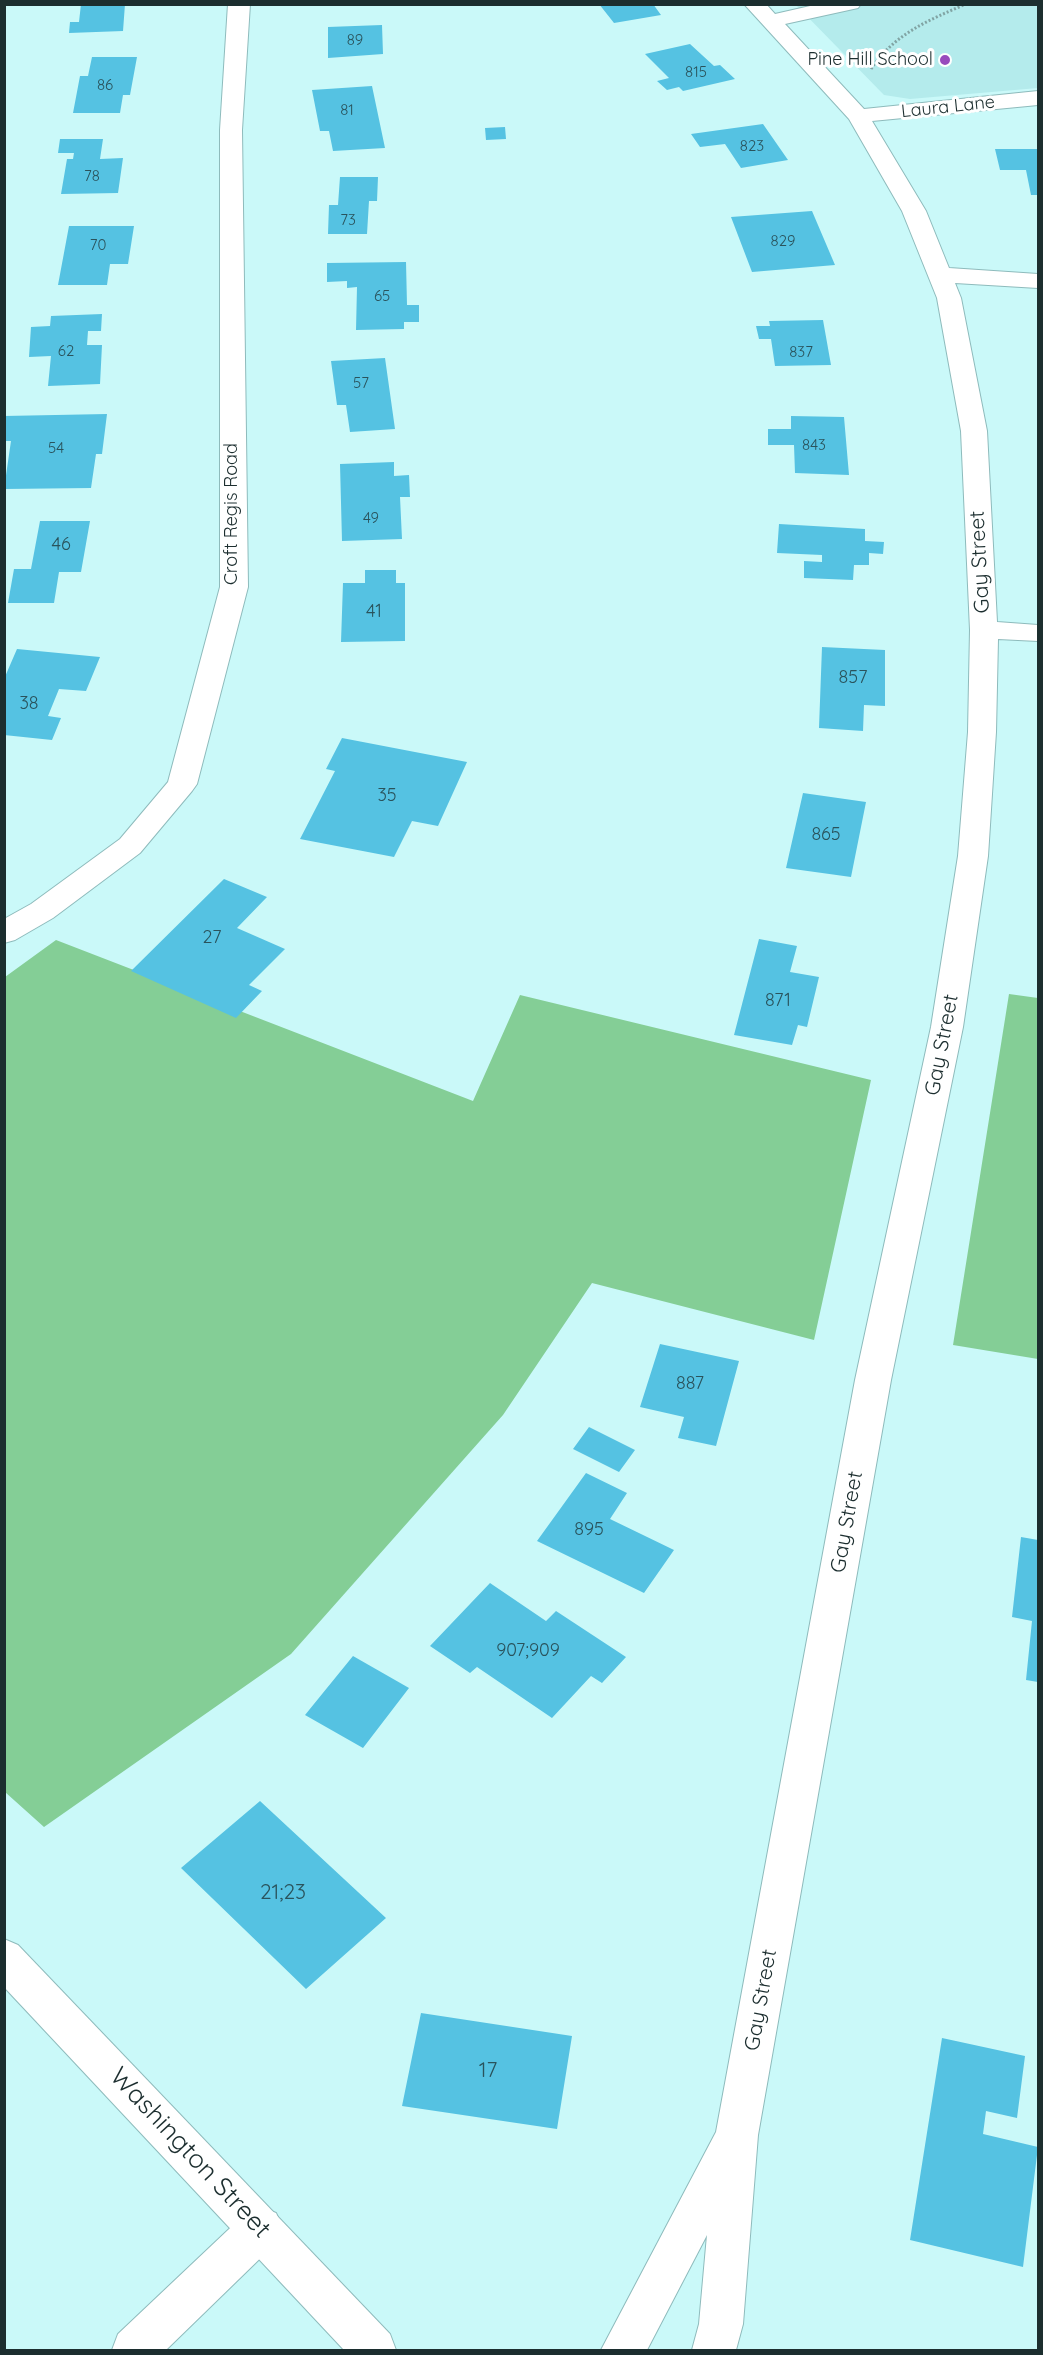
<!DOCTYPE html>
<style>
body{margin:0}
#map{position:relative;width:1043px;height:2355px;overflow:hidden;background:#caf9f9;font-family:Quicksand,sans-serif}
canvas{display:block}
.frame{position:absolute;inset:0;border:6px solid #1c2e2f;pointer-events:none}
</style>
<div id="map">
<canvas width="1043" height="2355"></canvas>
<div class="frame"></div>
</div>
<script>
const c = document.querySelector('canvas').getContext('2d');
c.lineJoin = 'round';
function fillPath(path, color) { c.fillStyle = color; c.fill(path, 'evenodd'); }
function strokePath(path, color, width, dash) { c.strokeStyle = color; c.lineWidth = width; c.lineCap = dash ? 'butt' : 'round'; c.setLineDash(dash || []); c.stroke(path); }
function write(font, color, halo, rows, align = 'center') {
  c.font = font + ' Quicksand,sans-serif'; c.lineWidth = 6; c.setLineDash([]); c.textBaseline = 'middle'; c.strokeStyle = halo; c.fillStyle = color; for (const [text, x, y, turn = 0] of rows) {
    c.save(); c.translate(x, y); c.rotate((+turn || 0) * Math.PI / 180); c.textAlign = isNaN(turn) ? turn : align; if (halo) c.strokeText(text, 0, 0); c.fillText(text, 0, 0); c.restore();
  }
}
fillPath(new Path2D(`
 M796 5H1038V88L910 99 884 95Z`), '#b4ebec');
fillPath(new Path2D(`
 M56 940 473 1101 520 995 871 1080 814 1340 592 1283 503 1415 291 1654 44 1827 5 1792V977Z
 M1009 994 1038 998V1359L953 1345Z`), '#84ce96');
fillPath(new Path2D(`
 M81 4H125L123 31 69 33 70 22H79Z
 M599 4H653L661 15 614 23Z
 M382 25 383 54 328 58V27Z
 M690 44 714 66 720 65 735 79 683 91 679 87 667 90 657 81 669 78 645 54Z
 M92 57H137L130 95H123L120 113H73L80 76H88Z
 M372 86 385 148 333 151 329 131H320L312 90Z
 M763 124 788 160 741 168 725 144 700 147 691 134Z
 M505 127 506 139 486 140 485 128Z
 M60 139H103L100 159 123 158 118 193 61 194 67 159H73L74 153H58Z
 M995 149H1037L1038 195H1031L1026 170H1000Z
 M340 177H378L377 201H369L367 234H328L329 205H338Z
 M812 211 835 265 752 272 731 217Z
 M69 226H134L128 264H110L107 285H58Z
 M406 262 407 305H419V322H404V329L356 330 357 287 347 288V281L327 282V263Z
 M102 314 101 331H88L87 345H102L100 384 48 386 51 356 29 357 31 327 50 326 51 316Z
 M823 320 831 365 775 366 771 339H759L756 326H770L769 321Z
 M385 358 395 429 350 432 346 405H337L331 361Z
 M107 414 102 454H96L91 488 4 489 11 441H4V416Z
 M791 416 844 417 849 475 795 473 794 445H768V429H791Z
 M394 462V476L409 475 410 497H400L402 539 342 541 340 464Z
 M40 521H90L81 572H59L54 603H8L14 569H31Z
 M779 524 865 529V541L884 542 883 554 869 553V565H854L853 580 804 578V561L822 562V555L777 553Z
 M365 570H396V583H405V641L341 642 343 583H365Z
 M822 647 885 650V706L864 705 863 731 819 728Z
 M17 649 100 657 86 691 59 689 48 716 61 718 52 740 4 735V679Z
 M342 738 467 762 438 826 412 821 394 857 300 839 335 771 326 769Z
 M803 793 866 802 851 877 786 868Z
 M224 879 267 897 237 928 285 949 249 985 262 991 236 1018 131 971Z
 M759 939 797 946 790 972 819 977 807 1027 798 1025 792 1045 734 1035Z
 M660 1344 739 1361 716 1446 678 1438 684 1417 640 1407Z
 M589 1427 635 1450 619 1472 573 1449Z
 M586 1473 627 1493 610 1519 674 1550 644 1593 537 1541Z
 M1021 1537 1038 1540V1682L1026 1680 1032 1621 1012 1617Z
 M490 1583 546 1621 556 1611 626 1657 602 1683 591 1676 552 1718 477 1667 470 1673 430 1646Z
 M353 1656 409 1688 363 1748 305 1715Z
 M260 1801 386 1918 306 1989 181 1868Z
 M421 2013 572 2036 557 2129 402 2106Z
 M942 2038 1025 2056 1017 2118 986 2111 983 2134 1038 2147 1023 2267 910 2240Z`), '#55c2e2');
const minor = new Path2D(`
 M228 4H250L242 130 248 587 197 784 192 791 140 853 53 918 15 940 4 943V919L31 904 120 839 168 782 220 587V130Z
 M744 4H766L775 14 819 4H861L858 8 785 24 864 109 1038 91V105L872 121 926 211 949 268 1038 274V288L955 283 961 298 987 431 997 622 1038 625V641L998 639 996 732 988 856 963 1027 891 1380 758 2135 743 2324 736 2350H692L699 2324 707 2235 647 2350H601L716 2132 855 1380 931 1027 958 856 968 732 970 630 961 431 937 298 902 211 849 119Z
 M261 2207 276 2213 283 2228 276 2243 166 2350H112L118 2334 246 2213Z`);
const major = new Path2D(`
 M4 1939 18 1945 390 2334 396 2350H344L4 1987Z`);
strokePath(minor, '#8ebbbc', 2);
strokePath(major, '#8ebbbc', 2);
strokePath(new Path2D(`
 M871 69C894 34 929 20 966 4`), '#81a4a4', 3, [2, 2]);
fillPath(minor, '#fff');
fillPath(major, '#fff');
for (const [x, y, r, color] of [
 [945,60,6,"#984bbd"]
]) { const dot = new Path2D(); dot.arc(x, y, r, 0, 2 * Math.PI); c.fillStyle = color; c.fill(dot); strokePath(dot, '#fff', 2); }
write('15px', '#2a535c', null, [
 ["89",355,40],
 ["815",696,72],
 ["86",105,85],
 ["81",347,110],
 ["823",752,146],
 ["78",92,176],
 ["73",348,220],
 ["829",783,241],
 ["70",98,245],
 ["65",382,296],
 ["62",66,351],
 ["837",801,352],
 ["57",361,383],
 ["843",814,445],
 ["54",56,448],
 ["49",371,518]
]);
write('18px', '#1c2e2f', '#fff', [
 ["Pine Hill School",933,60]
], 'right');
write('18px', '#1c2e2f', '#fff', [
 ["Laura Lane",948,107,-6],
 ["Croft Regis Road",232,514,-90]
]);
write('18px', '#2a535c', null, [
 ["46",61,545],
 ["41",374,612],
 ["857",853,678],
 ["38",29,704],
 ["35",387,796],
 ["865",826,835],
 ["27",212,938],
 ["871",778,1001],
 ["887",690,1384],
 ["895",589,1530],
 ["907;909",528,1651]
]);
write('21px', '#1c2e2f', '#fff', [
 ["Gay Street",980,562,-93],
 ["Gay Street",942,1045,-79],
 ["Gay Street",847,1522,-80],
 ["Gay Street",761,2000,-80]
]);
write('21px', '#2a535c', null, [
 ["21;23",283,1893],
 ["17",488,2071]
]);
write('26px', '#1c2e2f', '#fff', [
 ["Washington Street",190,2153,47]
]);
</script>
